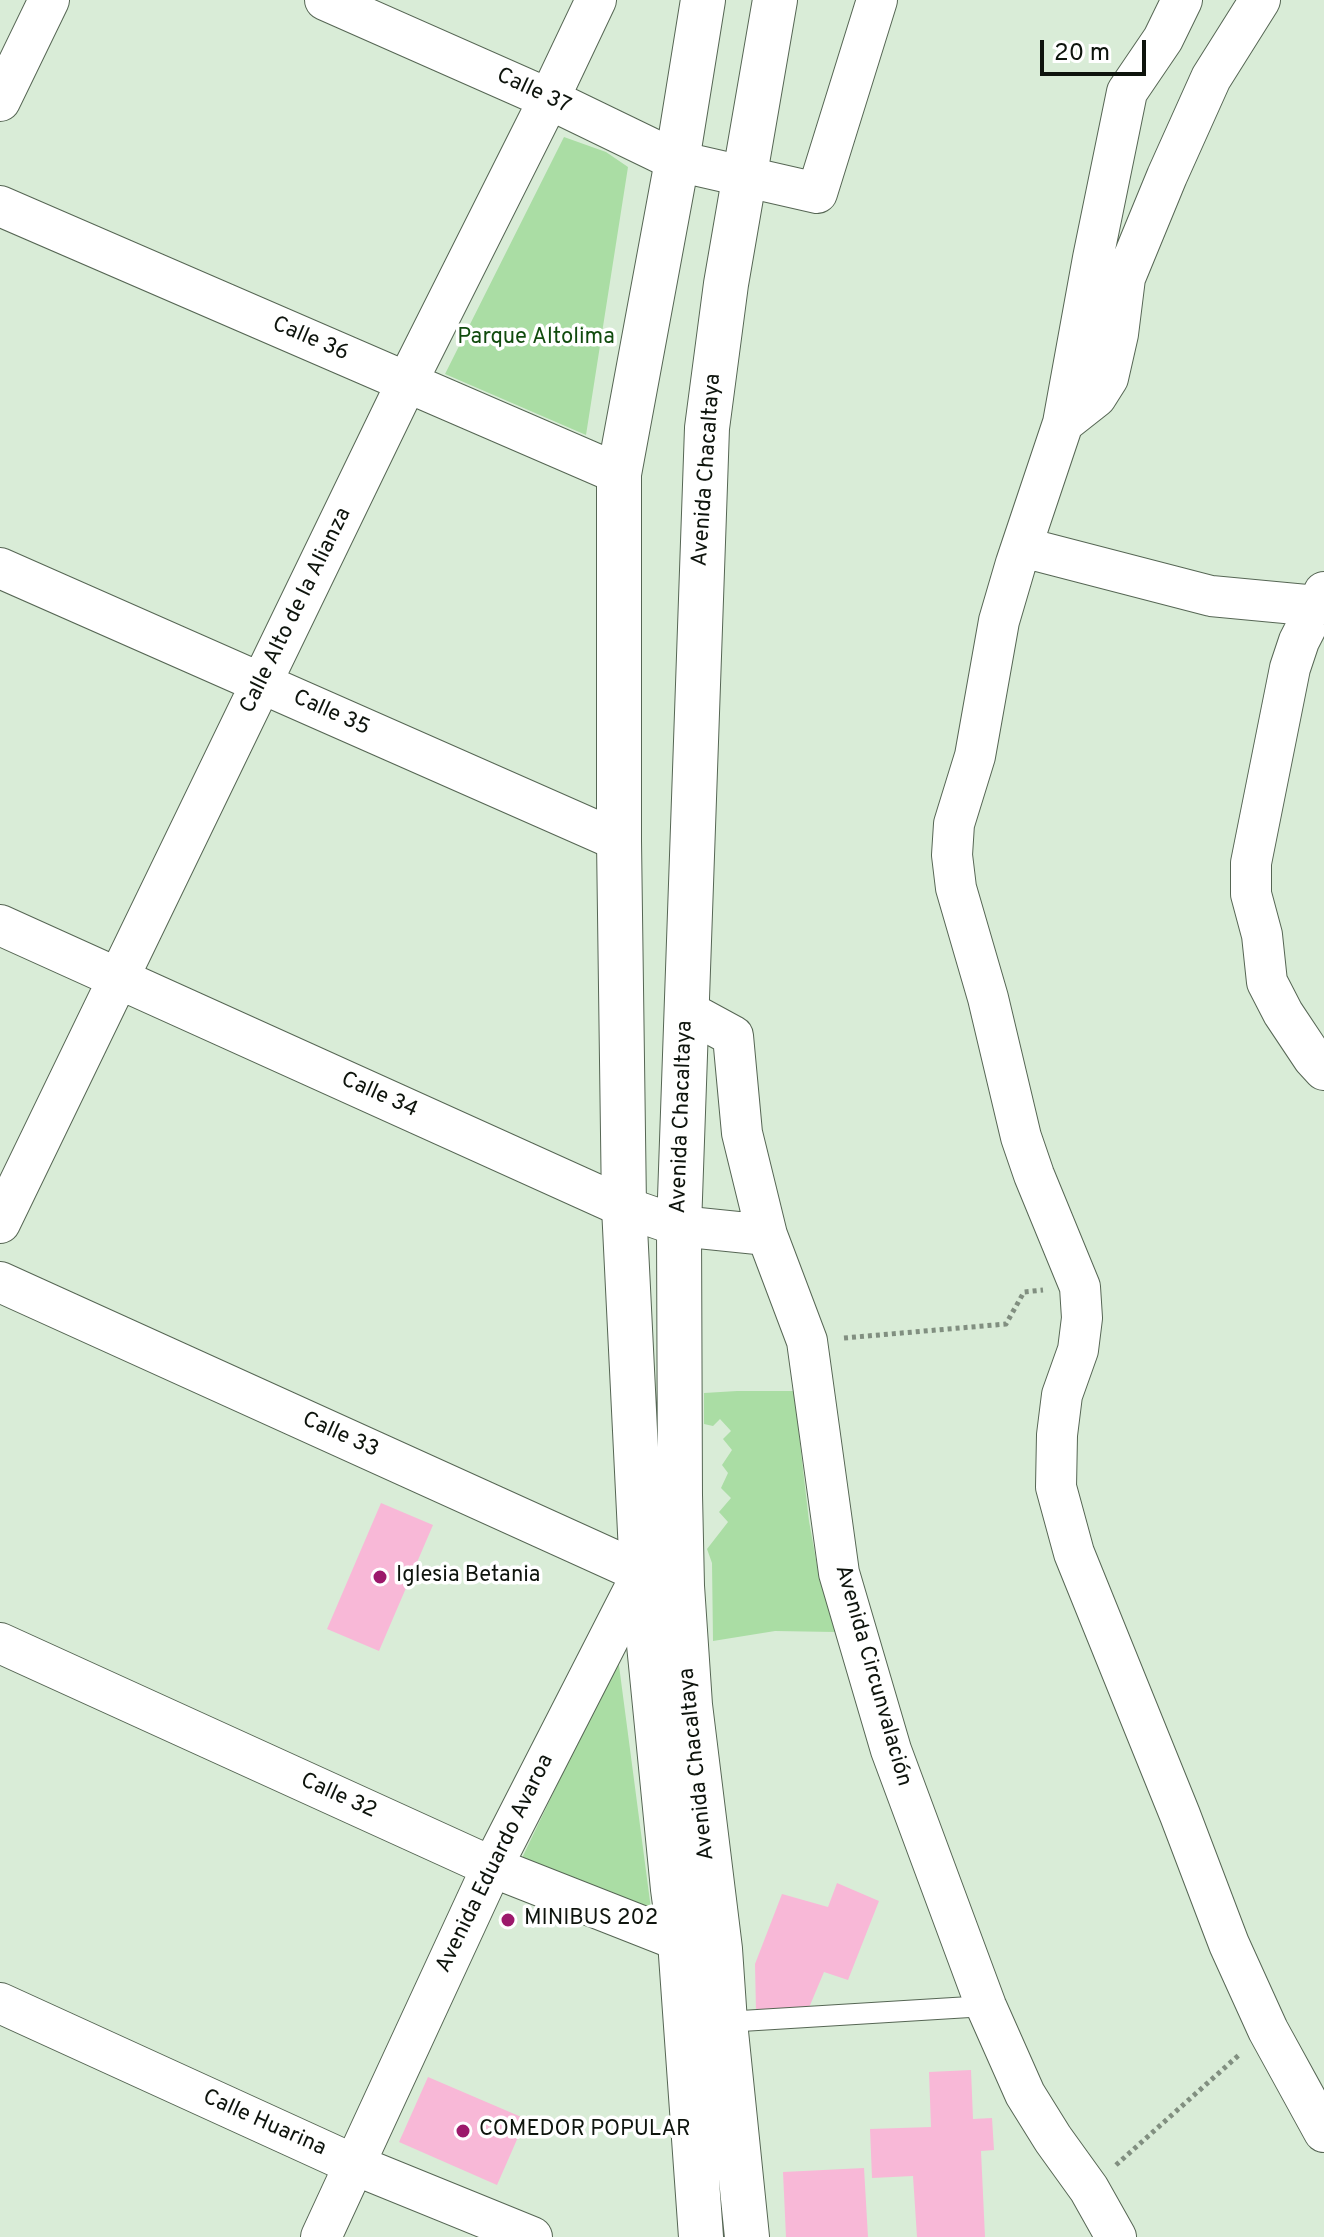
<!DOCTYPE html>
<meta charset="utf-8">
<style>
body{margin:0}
#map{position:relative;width:1324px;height:2237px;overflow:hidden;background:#d9ecd7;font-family:Overpass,sans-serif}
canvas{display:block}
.scale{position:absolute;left:1040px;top:40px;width:106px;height:36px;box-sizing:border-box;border:4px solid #0e140d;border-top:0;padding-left:10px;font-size:24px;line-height:28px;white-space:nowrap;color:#0e140d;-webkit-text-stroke:6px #fff;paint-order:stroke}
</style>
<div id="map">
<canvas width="1324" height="2237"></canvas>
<div class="scale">20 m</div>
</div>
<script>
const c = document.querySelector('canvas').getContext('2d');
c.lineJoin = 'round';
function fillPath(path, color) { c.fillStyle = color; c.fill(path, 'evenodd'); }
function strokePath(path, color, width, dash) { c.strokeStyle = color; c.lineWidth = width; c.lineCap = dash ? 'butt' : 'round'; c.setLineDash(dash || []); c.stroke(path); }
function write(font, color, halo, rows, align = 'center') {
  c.font = font + ' Overpass,sans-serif'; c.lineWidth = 7; c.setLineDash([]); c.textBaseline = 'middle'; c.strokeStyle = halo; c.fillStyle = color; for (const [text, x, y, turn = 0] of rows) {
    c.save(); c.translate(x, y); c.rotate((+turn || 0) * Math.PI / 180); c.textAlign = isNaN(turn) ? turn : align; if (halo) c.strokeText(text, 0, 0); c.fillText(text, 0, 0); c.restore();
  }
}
fillPath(new Path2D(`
 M564 137 606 152 628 167 586 435 445 374Z
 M737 1391H794L809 1521 819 1576 835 1632 775 1631 713 1641 712 1563 707 1549 728 1522 719 1512 731 1498 721 1488 728 1473 722 1465 732 1450 723 1439 731 1431 720 1419 713 1426 704 1424V1393Z
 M618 1658 651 1909 522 1858Z`), '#aadda4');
fillPath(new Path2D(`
 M381 1503 433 1525 379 1651 327 1629Z
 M837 1883 879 1901 848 1980 824 1972 808 2010 756 2011 755 1964 782 1894 828 1907Z
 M971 2070 973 2119 992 2118 994 2150 981 2151 985 2237H917L913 2176 872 2178 870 2129 931 2127 929 2072Z
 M428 2077 526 2119 497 2185 399 2142Z
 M864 2168 868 2237H786L783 2172Z`), '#f8b8d7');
const service = new Path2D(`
 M725 2022 986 2006`);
const minor = new Path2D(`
 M325 0 549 99 677 161 817 193 877 0
 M1182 0 1163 39 1127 92 1093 258 1063 423 1016 563 999 621 975 756 954 824 952 855 956 888 988 998 1021 1137 1034 1175 1080 1287 1082 1318 1078 1350 1062 1395 1057 1435 1056 1487 1074 1553 1180 1815 1229 1944 1268 2030 1324 2132
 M0 101 49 0
 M0 206 619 474
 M1063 423 1096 397 1108 378 1118 334 1125 278 1167 176 1211 78 1260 0
 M1022 547 1211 596 1317 606
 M0 568 619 841
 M1324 592 1299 641 1290 668 1251 863V894L1262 935 1267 982 1283 1013 1313 1058 1324 1070
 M0 925 624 1207 679 1226 767 1235
 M687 1011 733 1036 742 1133 767 1235 807 1341 839 1573 891 1750 986 2006 1025 2094 1053 2139 1089 2189 1116 2237
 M0 1223 407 382 549 99 596 0
 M0 1282 642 1573 667 1581
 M0 1643 492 1867 680 1941
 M0 2003 355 2165 532 2237
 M321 2237 492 1867 649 1560`);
const tertiary = new Path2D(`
 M701 2237 680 1941 673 1889 642 1573 624 1207 619 841V474L677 161 703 0
 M747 2237 725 2022 720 1949 690 1705 682 1586 680 1495 679 1226 707 428 726 284 775 0`);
strokePath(service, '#566654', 22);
strokePath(minor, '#566654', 42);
strokePath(tertiary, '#566654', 46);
strokePath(new Path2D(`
 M844 1338 1006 1324 1024 1292 1043 1290
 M1116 2165 1240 2054`), '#818f80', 5, [4, 4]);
strokePath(service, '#fff', 20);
strokePath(minor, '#fff', 40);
strokePath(tertiary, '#fff', 44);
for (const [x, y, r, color] of [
 [380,1577,8,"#9c196b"],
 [508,1920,8,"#9c196b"],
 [463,2131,8,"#9c196b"]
]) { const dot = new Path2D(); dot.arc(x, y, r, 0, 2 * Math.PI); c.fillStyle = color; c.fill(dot); strokePath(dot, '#fff', 3); }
write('22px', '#0e140d', '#fff', [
 ["Calle 37",533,92,25],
 ["Calle 36",310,340,23],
 ["Avenida Chacaltaya",708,470,-86],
 ["Calle Alto de la Alianza",297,611,-64],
 ["Calle 35",331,714,24],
 ["Calle 34",379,1096,24],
 ["Avenida Chacaltaya",683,1117,-88],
 ["Calle 33",340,1436,24],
 ["Avenida Circunvalación",872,1676,74],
 ["Avenida Chacaltaya",698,1764,-96],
 ["Calle 32",338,1797,24],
 ["Avenida Eduardo Avaroa",496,1864,-64],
 ["Calle Huarina",264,2124,24]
]);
write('22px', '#114b0e', '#fff', [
 ["Parque Altolima",536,339]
]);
write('22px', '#0e140d', '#fff', [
 ["Iglesia Betania",396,1577],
 ["MINIBUS 202",524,1920],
 ["COMEDOR POPULAR",479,2131]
], 'left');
</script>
